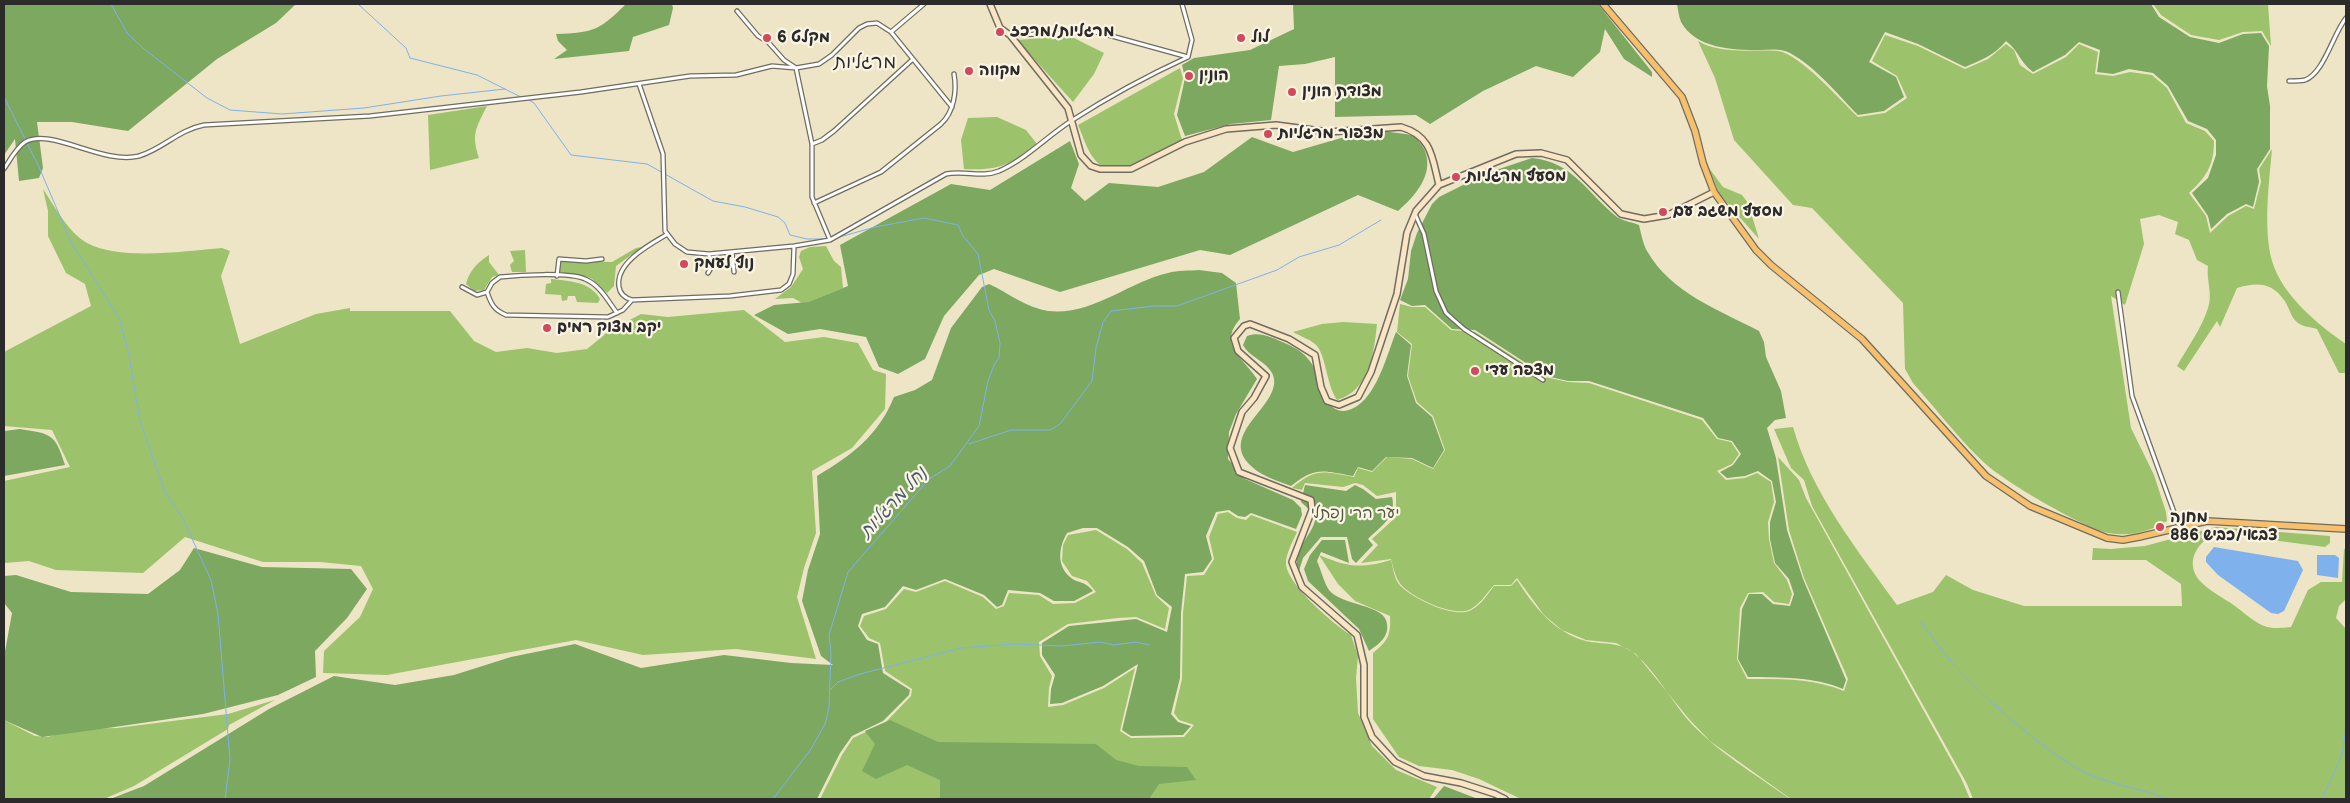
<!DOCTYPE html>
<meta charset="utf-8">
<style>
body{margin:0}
#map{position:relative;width:2350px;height:803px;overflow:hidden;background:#ede5c5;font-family:"Balsamiq Sans",sans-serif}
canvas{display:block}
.frame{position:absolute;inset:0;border:5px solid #2b2b2b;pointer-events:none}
</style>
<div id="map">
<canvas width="2350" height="803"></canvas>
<div class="frame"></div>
</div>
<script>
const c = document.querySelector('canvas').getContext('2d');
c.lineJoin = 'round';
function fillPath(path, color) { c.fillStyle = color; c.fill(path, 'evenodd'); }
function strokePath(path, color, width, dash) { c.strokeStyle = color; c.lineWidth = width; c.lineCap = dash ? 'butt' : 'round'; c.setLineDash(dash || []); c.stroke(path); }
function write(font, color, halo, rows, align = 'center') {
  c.font = font + ' "Balsamiq Sans","Playpen Sans Hebrew",sans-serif'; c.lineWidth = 4.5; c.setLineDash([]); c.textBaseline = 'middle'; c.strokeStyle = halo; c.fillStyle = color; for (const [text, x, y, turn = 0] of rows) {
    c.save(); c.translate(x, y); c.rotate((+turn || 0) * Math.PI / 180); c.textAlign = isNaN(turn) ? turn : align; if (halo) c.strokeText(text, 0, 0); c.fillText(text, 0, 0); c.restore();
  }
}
fillPath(new Path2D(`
 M2153 4H2268L2271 46 2262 31 2243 32 2219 40 2191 35 2161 15Z
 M1885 35 1918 46 1965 69 1988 59 2006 44 2014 50 2020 65 2033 74 2066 57 2079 44 2098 52 2095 74 2113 76 2130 72 2152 75 2167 88 2186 123 2205 131 2214 141C2214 166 2206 177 2189 193L2206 216 2210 233 2228 216 2246 206 2254 209 2261 182 2259 169 2272 149C2269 183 2263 228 2272 261 2282 295 2318 325 2346 344V373H2339L2317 329C2311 327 2303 327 2298 323 2290 317 2290 308 2284 300 2272 282 2256 282 2237 288L2220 327 2217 321 2184 371 2177 366C2187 348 2202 328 2208 308 2213 294 2206 280 2208 266L2197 260 2189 240 2175 234 2178 222 2159 215 2140 219 2144 244 2125 305 2111 296 2131 428 2154 475 2166 512 2167 521C2149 532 2129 537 2108 533 2082 527 2009 484 1988 466 1963 444 1936 409 1913 383L1905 369 1903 303 1812 208 1793 205 1734 140 1715 78 1698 41C1722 55 1752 49 1778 51 1800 54 1840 100 1858 117L1885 113 1907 98 1897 76 1872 61Z
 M1070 36 1104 53 1094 74 1073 102 1017 40Z
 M1180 68 1183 78 1174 114 1182 140C1162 151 1115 184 1095 160 1087 151 1083 136 1078 125Z
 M487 106C476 128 471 134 479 158L430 170 428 115Z
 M997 117 1026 130 1037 144C1012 165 997 171 964 169L961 140 968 118Z
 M1709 168 1723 187 1742 195 1748 203 1759 239 1720 195Z
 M43 189C55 207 68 232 87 243 120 261 186 251 222 248L230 251 221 276 240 344 316 314 350 308V311H450L474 341 496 352 527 348 557 353 587 349 609 331 641 314 668 317 744 310 785 342 824 337 858 343 873 370 886 374 885 409 852 448 812 471 816 533 804 568 797 597 816 659 736 649 643 655 576 640 387 675 323 673 324 651 360 617 373 589 361 566 320 562H263L185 537 143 573 56 570 29 561 4 563V481L70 467 52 430 4 426V352L91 306 85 284 66 273 48 236V211Z
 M826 246 834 261 841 267 843 288 808 302 802 303 793 298 775 299 791 287 803 269 799 257 801 251 810 247Z
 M642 247 616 266 614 286 607 293 591 278 559 272 561 261 612 262 636 248Z
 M525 250 526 272H512L510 265 514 261 510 251Z
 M489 255V262L499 275 492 277 484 290 474 291 466 284C469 271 478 262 489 255Z
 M551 279C568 281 590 281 600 299L598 303 577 302 575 296H568L567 300 562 301 561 295 545 294 546 284 551 283Z
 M1400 304 1412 307H1425L1451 330 1475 332 1545 377 1568 382 1589 383 1702 420 1717 439 1731 442 1739 454 1732 464 1717 471 1726 480 1745 478 1757 473 1771 482 1774 502 1768 522 1769 539 1774 563 1787 580 1792 594 1789 604 1774 602 1763 592 1748 593 1740 608 1737 659 1747 679C1780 679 1813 678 1844 691L1848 679 1804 578 1789 530 1778 457 1799 480 1806 498 1961 778 1970 799H1791L1710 741 1689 719 1636 654 1616 643 1586 640 1562 630 1544 615 1517 578 1511 585H1494C1486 594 1477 609 1465 611 1447 614 1408 596 1399 582 1395 576 1393 566 1391 559L1361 563 1378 545 1372 539 1396 517V492L1377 496 1363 485 1355 483 1343 487 1305 483 1302 490 1292 488C1317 467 1323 472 1354 477L1358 468 1372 472 1387 457 1412 459 1433 469 1445 450 1433 416 1417 402 1408 376 1412 344 1397 332Z
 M1343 322 1377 324C1374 353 1369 391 1337 400 1326 384 1326 353 1315 344 1309 339 1300 336 1293 332L1322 324Z
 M1793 427C1811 492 1858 551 1897 605L1933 592 1946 575 1973 590 2024 606H2182L2181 584 2146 560H2092L2093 548 2111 549 2145 546 2216 527 2330 536V543L2325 547 2218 533C2199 539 2183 562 2200 581 2209 591 2224 598 2235 606 2243 612 2254 622 2264 626 2272 629 2282 628 2291 627L2308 590 2321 582H2342L2344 549H2346V599L2339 606 2336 618 2346 629V799H1973L1967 784 1812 506 1804 480 1791 468 1774 429Z
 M1228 512 1237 518 1246 520 1251 515 1297 532C1293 541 1285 555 1286 565 1289 586 1333 624 1351 635L1358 656 1356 678 1358 713 1372 746 1396 770 1437 787 1429 799H820L842 755 853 738 885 723 911 696 912 689 885 671 880 643 869 638 860 626 864 616 886 609 904 589 916 592 945 581 983 597 996 609 1004 606 1009 593 1039 595 1053 604 1075 603 1096 592 1087 581 1072 576 1062 561 1063 545 1068 535 1096 530 1127 549 1142 563 1156 596 1169 608 1165 629 1136 617 1118 618 1068 624 1039 642 1040 656 1052 676 1049 688 1048 707 1063 705 1104 688 1135 668 1120 731 1131 738 1184 737 1194 725 1179 720 1174 713 1182 679 1183 613 1187 576 1204 575 1214 559 1209 537 1218 514Z
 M1319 555C1348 567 1360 569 1391 560 1393 567 1394 577 1398 583 1409 597 1447 615 1465 612 1478 610 1487 595 1494 586H1511L1517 580C1533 605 1554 633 1586 641 1604 645 1621 641 1636 655 1656 672 1671 700 1688 720 1717 752 1755 774 1790 799H1521L1479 779 1452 770 1419 766 1399 757 1373 719V653C1388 641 1391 635 1390 616L1355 601 1338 584Z
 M275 700 229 725 228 729 134 786 104 799H4V720L35 736 48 737 71 729 117 728 228 714Z`), '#9cc26c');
fillPath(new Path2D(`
 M4 4H296L276 23 217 59 128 131 72 122H37L43 168 39 178 19 181 15 139 4 155Z
 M626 4H672L673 8 669 25 633 37 629 51 554 59 567 50 558 41 556 34C593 33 600 30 626 4Z
 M1293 4H1598L1652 72V77L1624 59 1605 29 1600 52 1573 77 1536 66 1483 91 1430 124 1416 115 1335 117V57L1305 64 1279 66 1271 120 1231 124 1185 136 1177 115 1185 78 1182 65 1194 58 1250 50 1294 29Z
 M1677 4H2151L2159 17 2190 37 2219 43 2243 34 2261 33 2269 46 2267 86 2270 106V149L2257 169 2259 182 2253 207 2246 204 2227 214 2211 229 2208 216 2192 193 2208 178 2216 155V140L2207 129 2188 121 2168 86 2153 73 2129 69 2113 74 2097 72 2100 50 2079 42 2065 55 2033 72C2019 61 2019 51 2006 41 1995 55 1981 60 1965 67L1918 44 1885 32 1869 62 1896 77 1904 97 1884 111 1858 115C1837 94 1817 68 1790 53 1780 48 1771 50 1760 50 1733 50 1696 49 1681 22 1679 17 1678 10 1677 4Z
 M1382 131 1413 135C1417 139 1423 145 1425 151 1434 175 1415 196 1398 211L1358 195 1230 255 1200 250 1060 292 994 269 979 275 944 316 925 359 898 374 879 367 866 337 820 329 788 334 754 315 774 305 808 302 848 286 840 245 951 184 990 190 1070 141 1079 164 1071 188 1085 201 1109 183 1158 187 1204 172 1252 137 1293 152 1348 136Z
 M1532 158C1573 162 1587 193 1617 217 1623 221 1632 222 1639 225 1641 233 1643 244 1647 251 1671 293 1719 310 1759 331L1764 342 1766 357 1781 391 1786 418 1775 420 1767 428 1776 458 1787 530 1803 579 1846 680 1843 689C1813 676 1781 678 1748 677L1738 659 1742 609 1749 594H1762L1773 604 1790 606 1794 594 1789 579 1775 563 1770 539V522L1776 502 1772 481 1758 471 1745 476 1727 478 1720 472 1733 465 1741 454 1732 441 1718 438 1703 418 1589 381H1568L1546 376 1475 330 1452 329 1425 305 1412 306 1400 300 1408 279 1411 251 1417 233 1432 204 1439 197 1487 173Z
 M1199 270 1222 273 1236 283 1240 319C1217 345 1244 358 1257 379L1236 414 1229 432 1228 459 1245 479 1293 500 1301 508 1302 515 1296 529 1251 513 1245 517 1238 516 1229 510 1216 512 1206 536 1212 559 1203 572 1185 574 1181 613 1180 678 1171 714 1178 722 1191 726 1183 735 1131 736 1122 730 1138 664 1103 686 1062 703 1050 704 1051 689 1055 675 1042 655V643L1069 626 1118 621 1136 619 1167 632 1172 607 1157 595 1144 561 1128 547 1097 528H1083L1067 533C1059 547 1056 565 1070 577 1078 584 1084 580 1093 591L1074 601H1054L1040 593 1008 590 1002 605 997 607 984 595 945 579 916 590 903 586 885 607 862 614 858 626 867 640 878 644 883 673 910 690 909 695 883 721 852 736 840 753 817 799H110L144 786 269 709 334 676 395 685 454 675 511 657 575 644 641 668 724 655 791 663 833 665 821 656 802 601 808 570 820 534 817 476C852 455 878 436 894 397L915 390 932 380 951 328 982 287 989 284C1008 293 1027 308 1048 311 1092 316 1128 282 1168 273 1178 270 1189 271 1199 270Z
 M1396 332 1411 345 1407 376 1416 403 1432 417 1444 450 1433 468 1412 458 1386 457 1372 471 1358 467 1353 476C1323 471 1316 466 1291 486 1281 482 1271 479 1262 474 1204 438 1285 407 1273 375 1267 361 1250 358 1243 345L1247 336C1259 332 1268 336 1280 341 1307 352 1312 360 1322 386 1325 392 1326 400 1330 404 1332 408 1338 411 1343 411 1374 409 1386 357 1396 332Z
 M20 429C51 434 55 433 65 465L4 476V431Z
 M1305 485 1346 491 1355 485 1363 489 1376 499 1392 497C1397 517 1381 526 1368 539L1373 545 1356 563 1352 559 1347 537H1321L1303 558 1298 574C1292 545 1313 538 1316 516L1301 502Z
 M1322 540H1345L1349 563 1321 552 1317 561C1321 570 1324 583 1329 590 1341 606 1386 604 1387 624 1389 637 1379 644 1369 651L1359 629 1308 581 1304 569 1310 555Z
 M194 548 262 567 351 569 367 589 347 618 315 651 316 677 278 695 203 714 94 730 42 737 4 720V657L12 613 4 603V576L16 575 71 592 148 594 180 570Z
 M890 720 938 742 1096 744 1116 760 1139 766 1187 767 1196 780 1159 784 1149 799H940V780L907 765 876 779 862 771 875 744 865 731Z
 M1444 786 1478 799H1433Z`), '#7da860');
fillPath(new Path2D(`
 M2214 547 2298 561 2303 570 2284 611 2278 614 2271 613 2218 575 2206 562V557Z
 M2317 555H2335L2339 558 2338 578 2317 575Z`), '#7fb1ec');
strokePath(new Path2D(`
 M111 4 127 33 144 49 207 98 230 110 282 114 364 108 441 96 505 89
 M358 4 406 48 410 58 477 75 523 98
 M4 97 39 167 71 242 119 318 128 350 140 421 165 492 183 519 211 580 218 614 230 760 225 799
 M527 99 534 103 571 155 647 164 713 201 745 207 778 217 785 223 790 235 807 239H825
 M969 444 1011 430H1050L1060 424 1092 381 1096 348 1103 322 1111 311 1154 306H1177L1277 270 1299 257 1339 245 1381 220
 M1920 621C1933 637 1944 655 1958 669 1989 702 2048 755 2088 774 2114 785 2142 789 2168 799
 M830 690 838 682 860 674 961 648 1014 644 1062 646 1100 642 1114 645 1136 642 1149 645
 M773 799 811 749 825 724 829 707 831 653 829 635 848 572 929 479 950 466 979 426 988 381 994 365 999 358 1000 343 995 321 989 310 978 254 963 236 958 225 924 218 875 227 836 238
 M2322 799 2342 755 2346 728`), '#7fb1ec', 1);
const street = new Path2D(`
 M737 11 758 36 768 42 784 60 796 68 812 144V197L830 240
 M891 32 924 4
 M1011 35 1097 32 1188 57
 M2289 81C2294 81 2301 81 2305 80 2324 73 2333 34 2346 18
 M639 84 663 154 665 231 675 244 687 252 709 254 794 246 830 240 946 174C963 170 982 178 999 171 1026 159 1046 137 1071 121 1105 99 1151 74 1188 57L1192 40 1182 4
 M812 144 822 140 834 131 912 60
 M4 169C10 160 16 148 25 142 51 127 102 165 139 156 163 149 178 130 204 125L370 116 581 92 690 76 736 75 772 66 796 68 819 64 832 55 859 28 867 24 877 23 891 32 952 107
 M814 203 881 172 941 124C954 112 957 91 954 74
 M1415 214 1424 234 1436 291 1446 313 1464 329 1543 380
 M732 252 734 272
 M708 273 711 268 709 254
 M557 276 559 259 586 261 602 259
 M462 287 477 295 487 292
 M2118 292 2132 396 2179 526
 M632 300 730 296 781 290 789 284 793 274 794 246
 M617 313C608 301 600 285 585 279 569 272 519 275 500 277L492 283 487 292C491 304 494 310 506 315L608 317 623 310 632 300C625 298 620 294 619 287 615 263 649 245 666 235`);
const secondary = new Path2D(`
 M990 4 1000 28 1010 35 1068 108 1081 155 1091 166 1100 169H1131L1185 142 1226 129 1276 125 1329 132 1401 127C1432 136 1432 157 1439 185
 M1505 799 1495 794 1461 783 1424 776 1395 762 1372 737 1364 717V665L1357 635 1302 587 1292 562 1312 510 1311 500 1239 472 1230 448 1242 412 1254 398 1266 376 1238 351 1234 338 1244 326 1250 324 1289 339 1315 355 1321 387 1327 401 1339 405 1358 397 1371 372 1397 294 1407 233 1416 211 1439 185 1516 154 1541 153 1567 160 1621 214 1644 219 1668 215 1714 192`);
const primary = new Path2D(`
 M1603 4 1682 97 1695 131 1703 163 1714 192 1756 250 1771 265 1862 339 1986 476 2030 506 2107 538 2123 540 2139 537 2207 521 2346 529`);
strokePath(street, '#6f6c61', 5.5);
strokePath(secondary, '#6f6c61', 8);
strokePath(primary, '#6f6c61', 8);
strokePath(street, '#fff', 3);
strokePath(secondary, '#fce5c4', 5);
strokePath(primary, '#f8bf6c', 5.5);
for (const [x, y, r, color] of [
 [1000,32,5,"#d1495b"],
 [767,38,5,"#d1495b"],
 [1241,38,5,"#d1495b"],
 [969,71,5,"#d1495b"],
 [1189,76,5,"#d1495b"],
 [1292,92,5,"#d1495b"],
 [1268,134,5,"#d1495b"],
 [1456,177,5,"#d1495b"],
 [1663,212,5,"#d1495b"],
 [684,264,5,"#d1495b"],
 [547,328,5,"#d1495b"],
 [1475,371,5,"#d1495b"],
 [2160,527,5,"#d1495b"]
]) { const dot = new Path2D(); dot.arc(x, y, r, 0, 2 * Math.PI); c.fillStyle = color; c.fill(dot); strokePath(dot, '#fcf5e5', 2); }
write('bold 16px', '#2b2b2b', '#fcf5e5', [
 ["מרגליות/מרכז",1010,32],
 ["מקלט 6",777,38],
 ["לול",1251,38],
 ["מקווה",979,71],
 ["הונין",1199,76],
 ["מצודת הונין",1302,92],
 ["מצפור מרגליות",1278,134],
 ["מסעף מרגליות",1466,177],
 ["מסעף משגב עם",1673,212],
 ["נוף לעמק",694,264],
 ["יקב מצוק רמים",557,328],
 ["מצפה עדי",1485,371],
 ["מחנה",2170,518],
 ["צבאי/כביש 886",2170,536]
], 'left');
write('16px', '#4d583e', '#fcf5e5', [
 ["יער הרי נפתלי",1355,514]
]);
write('italic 18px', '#485a6f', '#fcf5e5', [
 ["נחל מרגליות",894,503,-47]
]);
write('19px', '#2b2b2b', '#fcf5e5', [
 ["מרגליות",865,63]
]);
</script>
